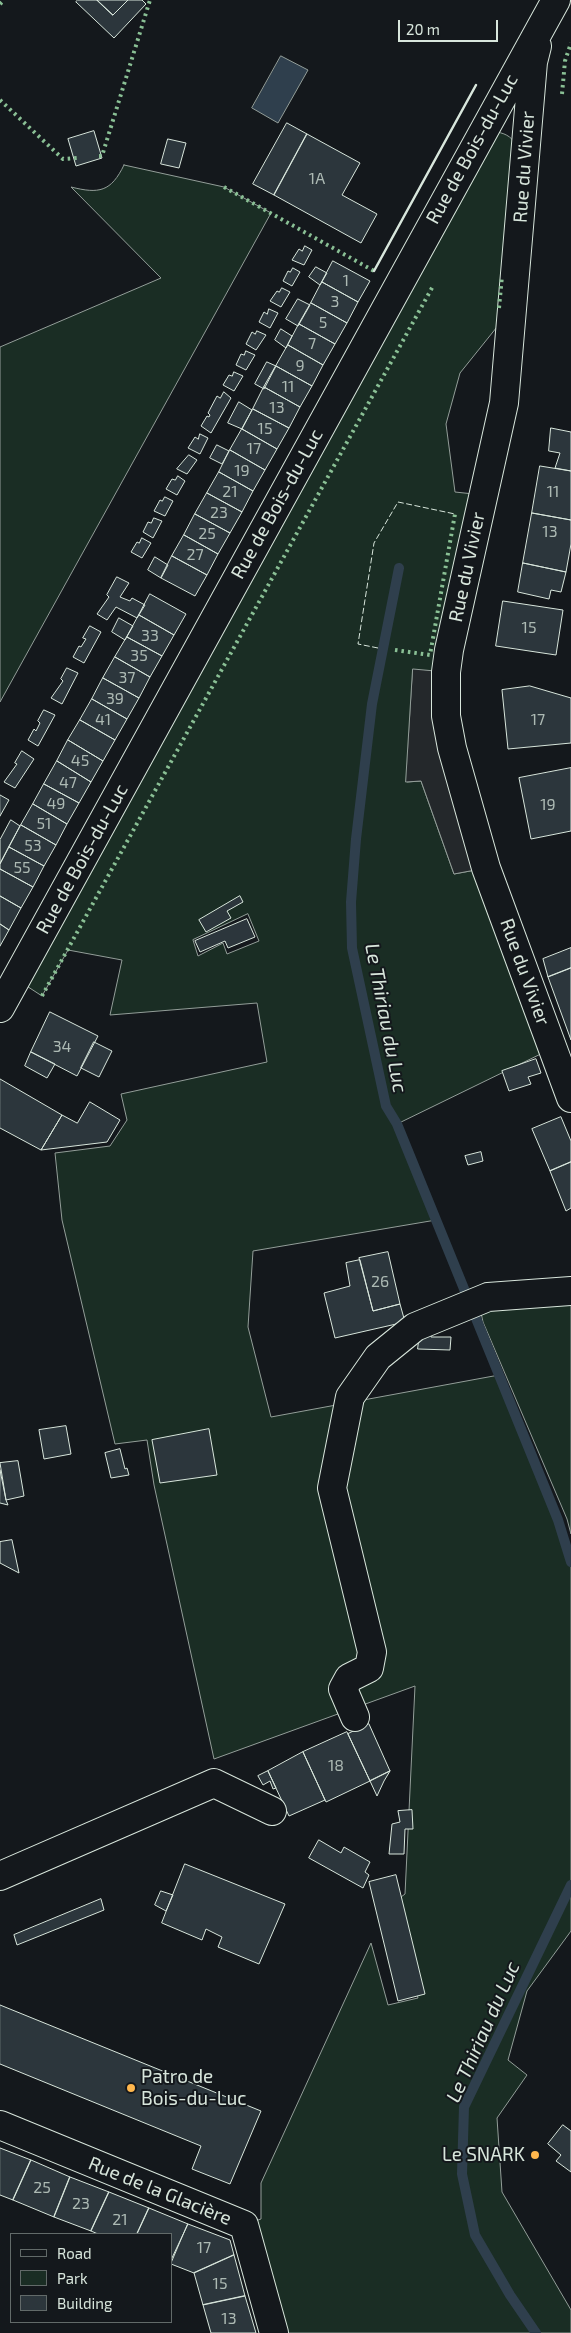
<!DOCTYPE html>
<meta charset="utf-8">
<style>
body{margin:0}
#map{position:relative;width:571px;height:2333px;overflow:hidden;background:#14181c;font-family:"Exo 2",sans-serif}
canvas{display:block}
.legend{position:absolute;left:10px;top:2233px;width:162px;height:90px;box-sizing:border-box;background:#14181c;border:1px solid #626a69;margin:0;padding:6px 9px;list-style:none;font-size:15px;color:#d8e6dc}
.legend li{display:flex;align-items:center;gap:10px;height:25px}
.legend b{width:25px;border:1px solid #626a69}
.scale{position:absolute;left:398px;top:20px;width:100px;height:22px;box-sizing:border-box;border:2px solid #d8e6dc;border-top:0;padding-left:6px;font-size:15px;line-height:18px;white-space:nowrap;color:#d8e6dc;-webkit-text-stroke:4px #14181c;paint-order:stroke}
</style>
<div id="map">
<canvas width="571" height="2333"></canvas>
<ul class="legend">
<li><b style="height:6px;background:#14181c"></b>Road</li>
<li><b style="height:14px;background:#1a2d24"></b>Park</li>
<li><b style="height:14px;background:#2c363c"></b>Building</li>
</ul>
<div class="scale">20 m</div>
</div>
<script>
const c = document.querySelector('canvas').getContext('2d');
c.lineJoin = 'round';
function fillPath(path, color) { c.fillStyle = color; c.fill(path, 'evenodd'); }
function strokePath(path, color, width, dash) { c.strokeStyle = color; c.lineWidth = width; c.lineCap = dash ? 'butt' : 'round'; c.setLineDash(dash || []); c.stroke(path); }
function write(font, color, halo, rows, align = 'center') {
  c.font = font + ' "Exo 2",sans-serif'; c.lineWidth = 4; c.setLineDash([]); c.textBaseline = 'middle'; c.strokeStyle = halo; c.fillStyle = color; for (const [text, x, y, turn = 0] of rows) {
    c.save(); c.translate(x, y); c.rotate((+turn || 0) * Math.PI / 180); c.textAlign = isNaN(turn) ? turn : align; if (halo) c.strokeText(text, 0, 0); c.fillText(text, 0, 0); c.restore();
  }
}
const green = new Path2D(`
 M497 132C508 134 512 138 518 147L513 307 460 373 446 424 455 492 483 495 446 672 413 670 407 782 421 781 454 874 486 868 553 1048 397 1124 436 1220 253 1251 248 1327 271 1417 499 1375 558 1520 571 1562V1931L527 1991 508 2060 527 2075 497 2118 502 2192 571 2310V2333H274L244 2225 261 2219V2183L371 1943 388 2005 418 1998 393 1903 405 1894 415 1686 214 1759 154 1485 147 1440 115 1444 62 1220 55 1153 110 1146 127 1120 121 1094 267 1062 257 1003 110 1015 122 960 68 950 42 996 16 979ZM248 914 259 941 227 954 223 943 198 956 193 940Z
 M124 165 224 187 271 213 0 702V347L161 278 71 187C99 194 111 192 124 165Z
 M571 1295V1534L567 1519 483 1322 480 1308Z`);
fillPath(green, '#1a2d24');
strokePath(green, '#939e99', 1);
const parking = new Path2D(`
 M413 669 446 672 486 868 454 874 421 781 406 782Z`);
fillPath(parking, '#24282b');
strokePath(parking, '#939e99', 1);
const water = new Path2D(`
 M281 56 308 70 278 123 252 108Z`);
fillPath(water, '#2f3f4d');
strokePath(water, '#939e99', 1);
strokePath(new Path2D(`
 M399 568 372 704 356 839 351 902 352 948 386 1106 397 1124 558 1520 571 1562
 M536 2333 510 2295 475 2235 462 2174 464 2107 571 1885`), '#2f3f4d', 10);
const building = new Path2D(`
 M78 0H97L113 15 128 0H142L146 4 114 38 76 2Z
 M97 0H128L113 15Z
 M287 123 307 134 274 195 253 184Z
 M94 131 102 158 76 166 68 139Z
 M307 134 360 163 342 195 377 214 361 243 274 195Z
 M168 139 186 143 179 168 161 164Z
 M305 246 312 250 304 265 292 260 299 249 302 251Z
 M333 261 370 281 358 302 322 282Z
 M316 267 327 273 320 285 309 277Z
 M293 268 300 272 292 286 283 281 288 271 290 272Z
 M322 282 358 302 347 323 311 303Z
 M282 288 290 292 281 307 270 301 277 291 279 292Z
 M298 299 310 305 298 326 286 319Z
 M311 303 347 323 335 344 299 324Z
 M269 309 278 313 270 328 259 322 264 312 267 314Z
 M299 324 335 344 323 365 288 345Z
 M281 329 292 336 286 348 275 340Z
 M257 331 266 335 256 350 246 344 252 332 255 334Z
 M288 345 323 365 312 386 276 366Z
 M246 351 255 355 246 370 236 365 241 354 244 355Z
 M267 362 276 366 264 389 255 384Z
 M276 366 312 386 300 407 264 387Z
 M234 372 243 376 234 391 223 385 229 375 232 376Z
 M264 387 300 407 289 428 253 409Z
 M224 392 231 398 211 433 201 426 207 416 209 417 210 415 208 413 217 396 220 398Z
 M239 402 252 410 242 429 228 423Z
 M253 409 289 428 277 449 242 429Z
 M551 428 571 432V471L555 468 560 453 549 451Z
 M242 429 277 449 265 470 230 450Z
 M200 434 208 438 200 454 188 448 195 437 198 439Z
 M217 445 229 451 222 464 210 458Z
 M230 450 265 470 253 491 219 472Z
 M189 455 197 460 187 474 177 469Z
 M540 466 571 471V520L532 513Z
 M219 472 253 491 242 512 207 493Z
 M178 476 185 481 177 495 166 489 172 479 175 480Z
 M207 493 242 512 230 533 195 514Z
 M165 497 173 501 165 516 154 511 160 500 162 501Z
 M532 513 571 520V544L566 572 523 563Z
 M195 514 230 533 218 554 184 535Z
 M154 518 162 521 153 538 143 532 148 522 151 523Z
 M184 535 218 554 207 575 172 556Z
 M142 538 151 543 142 558 131 552 137 542 139 543Z
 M172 556 207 575 195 596 161 578Z
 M155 557 168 565 161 578 148 570Z
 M523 563 566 572 561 592 551 590 549 599 518 592Z
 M117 577 129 583 120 597 130 601 132 598 145 605 137 618 116 607 107 620 97 614 109 597 107 595Z
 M150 594 186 614 174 635 139 615Z
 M503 601 563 610 556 655 496 646Z
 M139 615 174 635 162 656 127 637Z
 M119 618 133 626 125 640 112 632Z
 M90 626 101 632 84 663 73 657 79 646 81 647 86 639 83 638Z
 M127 637 162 656 150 677 115 657Z
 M115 657 150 677 139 698 103 678Z
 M67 668 78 673 62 704 51 698 63 681 61 679Z
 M103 678 139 698 127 719 92 699Z
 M530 686 571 698V743L508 749 502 690Z
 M92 699 127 719 115 740 80 720Z
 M44 710 55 715 38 746 28 740 34 729 36 731 40 723 38 721Z
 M80 720 115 740 103 761 68 740Z
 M68 740 103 761 91 782 57 761Z
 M22 751 34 759 15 788 4 782 17 764 15 763Z
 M57 761 91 782 79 803 44 784Z
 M571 768V831L531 839 519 778Z
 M44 784 79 803 67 824 33 804Z
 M0 795 9 800 0 816Z
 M33 804 67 824 56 845 21 825Z
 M11 820 20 826 0 864V840Z
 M21 825 56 845 44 866 9 847Z
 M9 847 44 866 33 887 0 869V864Z
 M0 869 33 887 21 908 0 896Z
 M0 896 21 908 9 930 0 924Z
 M240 896 243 902 227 911 231 918 206 932 199 920Z
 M247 919 255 937 228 948 225 941 200 952 195 941Z
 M0 924 9 930 0 946Z
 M571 948V968L548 977 543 959Z
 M571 968V1040L548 977Z
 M50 1012 98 1036 77 1076 31 1052Z
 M94 1042 112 1051 99 1077 81 1068Z
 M31 1052 55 1064 47 1078 25 1066Z
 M536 1059 541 1073 528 1077 531 1084 509 1091 502 1071Z
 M0 1079 62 1115 41 1150 0 1128Z
 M90 1102 120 1120 107 1142 41 1150 62 1115 77 1123Z
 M561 1117 571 1141V1162L550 1171 532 1129Z
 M481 1152 483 1161 468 1165 465 1156Z
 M571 1162V1208L566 1211 550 1171Z
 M388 1252 400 1304 373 1311 359 1258Z
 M360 1260 373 1311 400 1304 405 1322 335 1338 324 1293 350 1286 346 1263Z
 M420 1332 431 1333V1337H451L450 1350 418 1349Z
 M66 1426 71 1454 44 1459 39 1430Z
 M209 1429 217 1475 160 1483 152 1440Z
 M120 1449 125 1469 127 1468 129 1475 111 1478 105 1453Z
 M18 1461 24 1496 6 1500 0 1463Z
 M0 1470 6 1500 8 1505 0 1503Z
 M12 1540 19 1573 0 1563V1542Z
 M369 1724 390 1771 370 1781 348 1734Z
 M347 1732 370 1781 326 1802 303 1752Z
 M303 1752 325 1800 289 1816 268 1771Z
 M268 1771 276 1788 273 1789 270 1781 263 1785 258 1776Z
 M390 1771 384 1781 377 1796 370 1781Z
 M412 1810 413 1829H405L404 1854H389L392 1824 400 1822 398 1811Z
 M319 1840 341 1853 344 1847 370 1862 365 1872 369 1875 363 1888 309 1858Z
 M185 1864 285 1904 259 1964 218 1947 222 1937 206 1929 202 1940 162 1923Z
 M396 1875 425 1994 398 2001 369 1882Z
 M161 1891 173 1895 166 1911 155 1905Z
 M101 1899 104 1910 17 1945 14 1935Z
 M0 2005 261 2111 230 2184 192 2169 201 2146 0 2064Z
 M563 2125 571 2131V2172L556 2161 561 2155 548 2144Z
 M0 2148 31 2160 13 2200 0 2195Z
 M31 2160 70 2177 54 2217 13 2200Z
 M70 2177 109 2192 91 2231 54 2217Z
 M109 2192 149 2208 137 2234H98L91 2231Z
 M149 2208 188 2224 171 2260V2234H137Z
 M188 2224 230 2240 234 2255 194 2273 171 2264Z
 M234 2255 245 2296 203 2305 194 2273Z
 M245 2296 256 2333H211L203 2305Z`);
fillPath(building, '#2c363c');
strokePath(building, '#d8e6dc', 1);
const minor = new Path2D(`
 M537 46 533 62 504 403 449 650 446 672V716L452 748 486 868 571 1098
 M0 1008 556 0
 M355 1717 343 1689 349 1678 369 1668 372 1652 332 1488 350 1397 378 1357 415 1327 488 1297 571 1291
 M0 1876 214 1783 272 1811
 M0 2125 244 2225 274 2333`);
strokePath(minor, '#d8e6dc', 30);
strokePath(minor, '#14181c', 28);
strokePath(new Path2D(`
 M0 4 4 0
 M562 94 565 61 571 43
 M0 100 63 159 77 158
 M99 156H102L150 0
 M224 187 374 271
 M499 308 502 276
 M395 650 430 655 455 514
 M42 996 433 286`), '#8ac095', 4, [2.5, 4]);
strokePath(new Path2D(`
 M378 648 358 644 374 543 398 502 455 514`), '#d8e6dc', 1, [6, 2.5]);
strokePath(new Path2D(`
 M374 271 476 85`), '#d8e6dc', 2.5);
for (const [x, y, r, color] of [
 [131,2088,5,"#ffb74d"],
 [535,2155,5,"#ffb74d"]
]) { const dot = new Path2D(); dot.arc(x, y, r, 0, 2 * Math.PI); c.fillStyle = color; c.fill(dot); strokePath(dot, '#14181c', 2); }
write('16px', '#adbab4', null, [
 ["1A",317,179],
 ["1",346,281],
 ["3",335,302],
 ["5",323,323],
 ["7",312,344],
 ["9",300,366],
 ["11",288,387],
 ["13",277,408],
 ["15",265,429],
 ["17",254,449],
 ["19",242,471],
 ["21",230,492],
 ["11",553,492],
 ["23",219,513],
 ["13",550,532],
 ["25",207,534],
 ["27",195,555],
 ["15",529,628],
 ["33",150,636],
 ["35",139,656],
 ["37",127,678],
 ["39",115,699],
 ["41",103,720],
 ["17",538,720],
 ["45",80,761],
 ["47",68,783],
 ["49",56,804],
 ["19",548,805],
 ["51",44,824],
 ["53",33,846],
 ["55",22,868],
 ["34",62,1047],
 ["26",380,1282],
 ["18",336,1766],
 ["25",42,2188],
 ["23",81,2204],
 ["21",120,2220],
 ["17",204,2248],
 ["15",220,2284],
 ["13",229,2319]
]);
write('19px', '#d8e6dc', '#14181c', [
 ["Rue de Bois-du-Luc",472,149,-61],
 ["Rue du Vivier",524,167,-86],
 ["Rue de Bois-du-Luc",277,504,-61],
 ["Rue du Vivier",467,567,-78],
 ["Rue de Bois-du-Luc",82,859,-61],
 ["Rue du Vivier",525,972,70],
 ["Rue de la Glacière",160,2191,22]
]);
write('19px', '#d8e6dc', '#14181c', [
 ["Patro de",141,2077],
 ["Bois-du-Luc",141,2099],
 ["Le SNARK",525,2155,"right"]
], 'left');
write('italic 20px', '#d8e6dc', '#14181c', [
 ["Le Thiriau du Luc",386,1018,79],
 ["Le Thiriau du Luc",483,2032,-66]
]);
</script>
